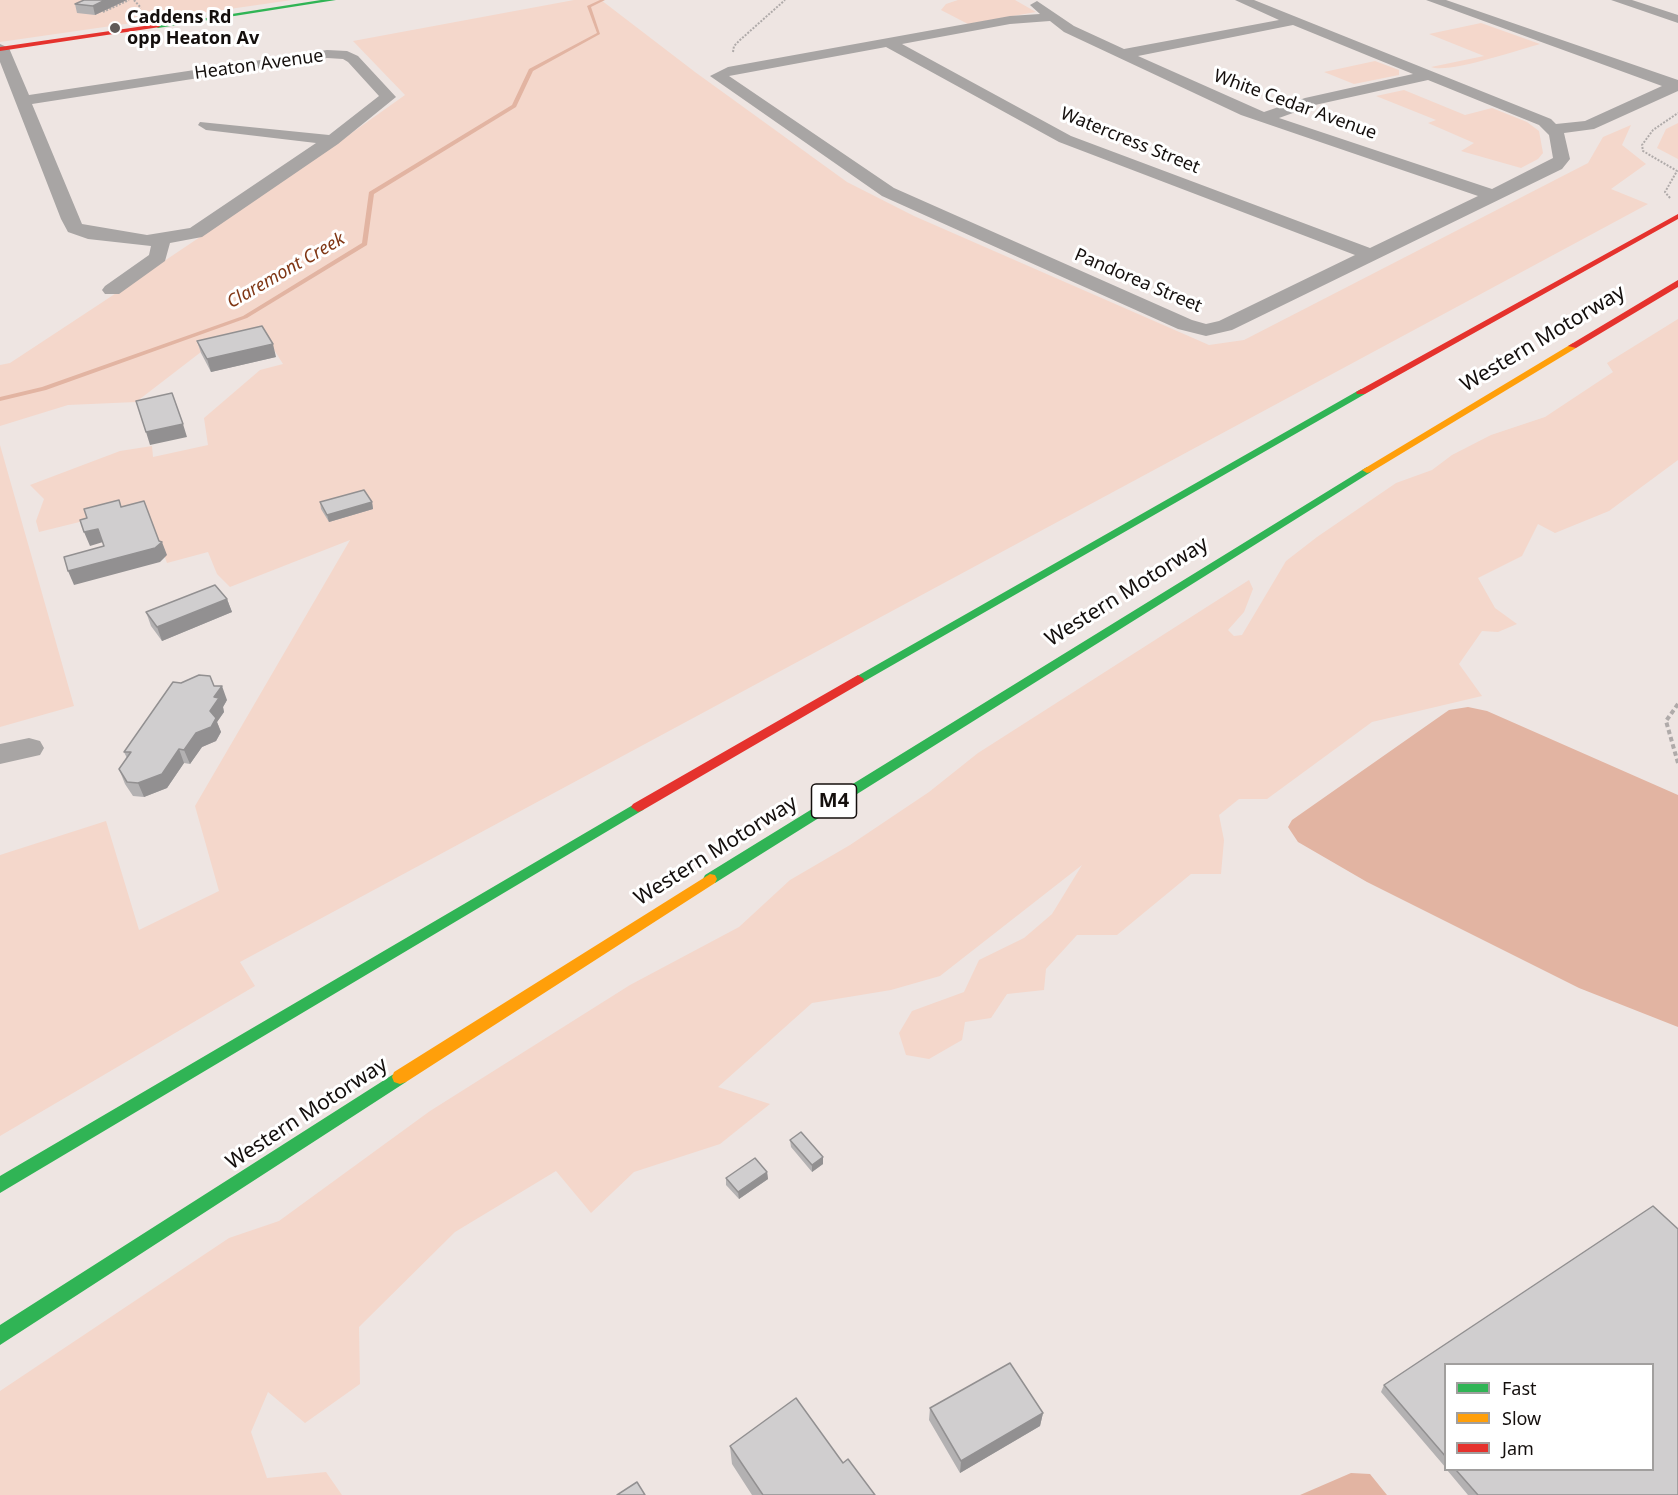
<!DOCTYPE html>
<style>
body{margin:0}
#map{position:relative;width:1678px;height:1495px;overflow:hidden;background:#eee5e2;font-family:"Noto Sans",sans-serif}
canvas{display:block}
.legend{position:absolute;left:1444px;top:1363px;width:210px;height:108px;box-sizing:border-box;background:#fff;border:2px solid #a19f9e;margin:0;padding:8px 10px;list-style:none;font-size:18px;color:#140f0d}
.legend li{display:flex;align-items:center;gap:12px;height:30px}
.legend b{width:30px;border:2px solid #a19f9e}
</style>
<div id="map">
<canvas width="1678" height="1495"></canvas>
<ul class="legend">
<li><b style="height:8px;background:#30b455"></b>Fast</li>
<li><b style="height:8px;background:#ff9f0a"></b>Slow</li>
<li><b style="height:8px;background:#e5322d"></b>Jam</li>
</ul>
</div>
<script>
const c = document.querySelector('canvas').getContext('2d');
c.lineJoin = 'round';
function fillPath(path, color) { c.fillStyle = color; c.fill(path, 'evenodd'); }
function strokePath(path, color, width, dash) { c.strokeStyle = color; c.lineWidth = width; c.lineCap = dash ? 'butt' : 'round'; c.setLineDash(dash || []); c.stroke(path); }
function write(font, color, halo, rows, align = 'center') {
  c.font = font + ' "Noto Sans",sans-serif'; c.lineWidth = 6; c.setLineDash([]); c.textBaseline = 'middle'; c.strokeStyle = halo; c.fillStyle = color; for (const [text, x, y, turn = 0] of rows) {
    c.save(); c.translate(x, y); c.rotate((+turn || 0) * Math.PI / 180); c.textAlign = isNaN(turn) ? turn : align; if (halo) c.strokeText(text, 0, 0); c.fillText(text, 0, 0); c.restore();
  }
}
fillPath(new Path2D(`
 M0 0H292L0 42Z
 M574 0H601L695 72 847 182 914 216 1209 345 1244 340 1588 163 1603 137 1631 125 1622 145 1646 164 1611 189 1648 204 240 962 255 986 0 1136V855L106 821 139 930 219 891 195 806 350 540 230 587 217 574 208 552 167 563 149 515 128 510 39 532 36 521 44 499 30 485 120 451 152 446 153 457 208 445 204 418 260 370 283 364 266 337 201 352 136 402 68 405 0 426V365L10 363C143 276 275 188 405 95L353 41Z
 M958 0H1015L1036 12 968 24 941 10 946 4Z
 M1481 23 1540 44C1518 50 1448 74 1431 67L1484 56 1429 34Z
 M1375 61 1399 70V75L1354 84 1324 72Z
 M1404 90 1465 115 1492 108 1527 122 1539 131 1543 153 1538 159 1521 168 1461 151 1474 143 1428 123 1436 120 1376 96Z
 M1678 123V159L1657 148 1666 129Z
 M1678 319V460L1609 511 1555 533 1538 524 1522 556 1478 578 1495 608 1517 624 1498 632 1482 631 1459 664 1482 696 1372 722 1267 799H1239L1219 815 1224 840 1221 874H1191L1117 935H1077L1046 969 1044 990 1007 994 991 1018 965 1022 962 1040 929 1059 906 1055 899 1033 912 1011 964 992 979 960 1024 938 1052 914 1082 865 940 976 891 990 812 1003 718 1087 770 1104 720 1144 634 1172 591 1213 556 1171 455 1232 359 1327 360 1384 305 1423 268 1392 251 1432 267 1478 326 1472 342 1495H0V1391L229 1238 279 1221 430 1111 630 985 739 927 790 880 850 845 929 792 978 753 1249 580 1253 589 1244 612 1228 630 1234 636 1242 635 1286 561 1317 537 1396 483 1432 470 1452 455 1491 435 1545 417 1613 372 1607 363Z
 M0 445 74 706 0 727Z`), '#f4d7cb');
fillPath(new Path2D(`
 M1468 707 1487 711 1678 795V1027L1579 988 1367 882 1298 842 1288 827 1292 820 1449 710Z
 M1351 1473 1370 1474 1387 1495H1300Z`), '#e2b4a2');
fillPath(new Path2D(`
 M600 0H605L591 7 600 34 533 71 516 107 374 194 367 245 247 318 46 390 0 401V397L42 387 243 316 362 243 369 192 512 105 529 69 597 33 587 6Z`), '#e2b4a2');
strokePath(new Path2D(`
 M134 0 141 8
 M103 12 129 0
 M733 52 734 46 740 40 785 0
 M1670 198 1665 192 1677 171 1643 151 1642 145 1653 130 1678 113`), '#afaaa9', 2, [2, 1.5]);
strokePath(new Path2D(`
 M1678 704 1666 721 1678 763`), '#afaaa9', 4, [4.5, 3]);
fillPath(new Path2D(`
 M1235 0H1254L1551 119 1556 124 1585 121 1662 86 1426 0H1446L1678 80V91L1594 129 1564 133 1570 159 1562 169 1232 330 1206 336 1178 329 882 196 710 76 728 67 1010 16 1040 14 1030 5 1037 1 1074 26 1124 49 1279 20ZM1050 21 1064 32 1241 115 1478 196 1370 248 1071 136 902 44 1010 24ZM1293 25 1413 74 1305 98 1264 112 1138 56ZM886 47 1059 142 1355 255 1219 321 1206 324 1192 320 894 188 729 76ZM1428 80 1539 125 1549 135 1553 158 1492 189 1279 118 1315 105Z
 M1611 0H1632L1678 15V23Z
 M0 44 9 48 29 95 327 50 347 51 358 56 396 97 338 144 202 237 170 243 165 261 119 294H105L102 290 105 286 149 255 151 246 88 239 68 232 61 219 0 62ZM327 58 343 59 348 62 379 96 329 135 200 122 198 125 206 130 316 143 190 228 147 235 82 224 32 104Z
 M29 738 40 741 44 748 40 755 0 764V744Z`), '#a8a5a4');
fillPath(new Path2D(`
 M321 0H336L158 28 155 26Z
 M1361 389 1365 390V394L863 682 858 683 852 679Z
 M1367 467 1372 470 1371 472 715 883H705L703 879 705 875Z
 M638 802 643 804 645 807 643 810 0 1193V1176Z
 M400 1070 406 1072 408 1077 406 1082 0 1345V1325Z`), '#30b455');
fillPath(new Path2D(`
 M1573 343 1576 344V348L1371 472 1367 473 1362 470Z
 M710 874 715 875 717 879 715 883 406 1082 400 1084 394 1082 392 1077 394 1072Z`), '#ff9f0a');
fillPath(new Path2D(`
 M158 24 160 27 0 51V47Z
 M1678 214V219L1365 394H1357L1356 392Z
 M1678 280V287L1576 348 1568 346Z
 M858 675 864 679 863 682 643 810 638 812 631 807 633 804Z`), '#e5322d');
fillPath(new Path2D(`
 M127 0 95 15 77 13 75 4Z
 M197 341 276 357 211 372 201 353Z
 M320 502H372L373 509 329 522 321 509Z
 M227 599 232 612 162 641 151 626 146 612Z
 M227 700 223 707 224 712 217 722 221 732 216 741 202 747 190 764 184 763 167 788 144 797 133 796 125 784 119 769 127 758 124 752Z
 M790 1140 823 1157V1164L812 1172 791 1147Z
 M767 1172 768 1179 739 1199 726 1185V1178Z
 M1653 1206 1678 1229V1495H1468L1447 1470H1653V1365H1446V1468L1381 1392 1384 1385Z
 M930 1408 1043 1413 1040 1426 960 1473 929 1420Z
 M730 1446 843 1463 875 1495H752L732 1464Z`), '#b3b1b2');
fillPath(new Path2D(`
 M105 0H127L95 15 93 6Z
 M273 344 276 357 211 372 207 359Z
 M183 424 187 437 150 445 146 432Z
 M372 502 373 509 329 522 327 515Z
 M98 529 103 542 90 546 84 532Z
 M162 542 167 555 160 562 74 585 68 571Z
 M227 599 232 612 162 641 157 627Z
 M222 686 227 700 223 707 224 712 217 722 221 732 216 741 202 747 190 764 184 750 210 711 214 697Z
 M179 749 184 763 167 788 144 797 138 783Z
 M823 1157V1164L812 1172V1165Z
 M767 1172 768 1179 739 1199 738 1192Z
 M1043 1413 1040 1426 960 1473 961 1461Z`), '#929091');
const building = new Path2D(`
 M84 0H105L93 6 75 4Z
 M262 326 273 344 207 359 197 341Z
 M172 393 183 424 146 432 136 401Z
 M364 490 372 502 327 515 320 502Z
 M119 500 121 507 144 501 159 541 162 542 155 548 68 571 64 557 104 546 98 529 84 532 80 520 87 518 84 509Z
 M215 585 227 599 157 627 146 612Z
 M199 675 210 676 214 686H222L214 697 219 698 210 711 216 718 211 727 196 733 184 750 179 749 162 774 138 783 127 782 119 769 131 752H124L173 682 181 683Z
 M801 1132 823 1157 812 1165 790 1140Z
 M755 1158 767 1172 738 1192 726 1178Z
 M1653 1206 1678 1229V1495H1478L1456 1470H1653V1365H1446V1457L1384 1385Z
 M1010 1363 1043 1413 961 1461 930 1408Z
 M796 1398 843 1463 848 1459 875 1495H763L730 1446Z
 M637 1482 645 1495H617Z`);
fillPath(building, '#d0cecf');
strokePath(building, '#929091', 1.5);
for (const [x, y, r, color] of [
 [115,28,6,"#605a58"]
]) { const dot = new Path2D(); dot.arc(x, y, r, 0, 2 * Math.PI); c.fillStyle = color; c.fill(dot); strokePath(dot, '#fff', 2); }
write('bold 18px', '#140f0d', '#fff', [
 ["Caddens Rd",127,18],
 ["opp Heaton Av",127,39]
], 'left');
write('18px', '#140f0d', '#fff', [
 ["Heaton Avenue",259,65,-8],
 ["White Cedar Avenue",1295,105,20],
 ["Watercress Street",1130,141,22],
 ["Pandorea Street",1138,281,23]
]);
write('italic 18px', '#803715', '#fff', [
 ["Claremont Creek",286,271,-30]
]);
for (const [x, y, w] of [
 [834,801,45]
]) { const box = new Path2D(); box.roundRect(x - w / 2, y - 17, w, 34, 4.5); c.fillStyle = '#fff'; c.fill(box); strokePath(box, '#140f0d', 1.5); }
write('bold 20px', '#140f0d', null, [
 ["M4",834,801]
]);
write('21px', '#140f0d', '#fff', [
 ["Western Motorway",1543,339,-31],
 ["Western Motorway",1127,592,-32],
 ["Western Motorway",716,851,-32],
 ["Western Motorway",307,1114,-33]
]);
</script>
